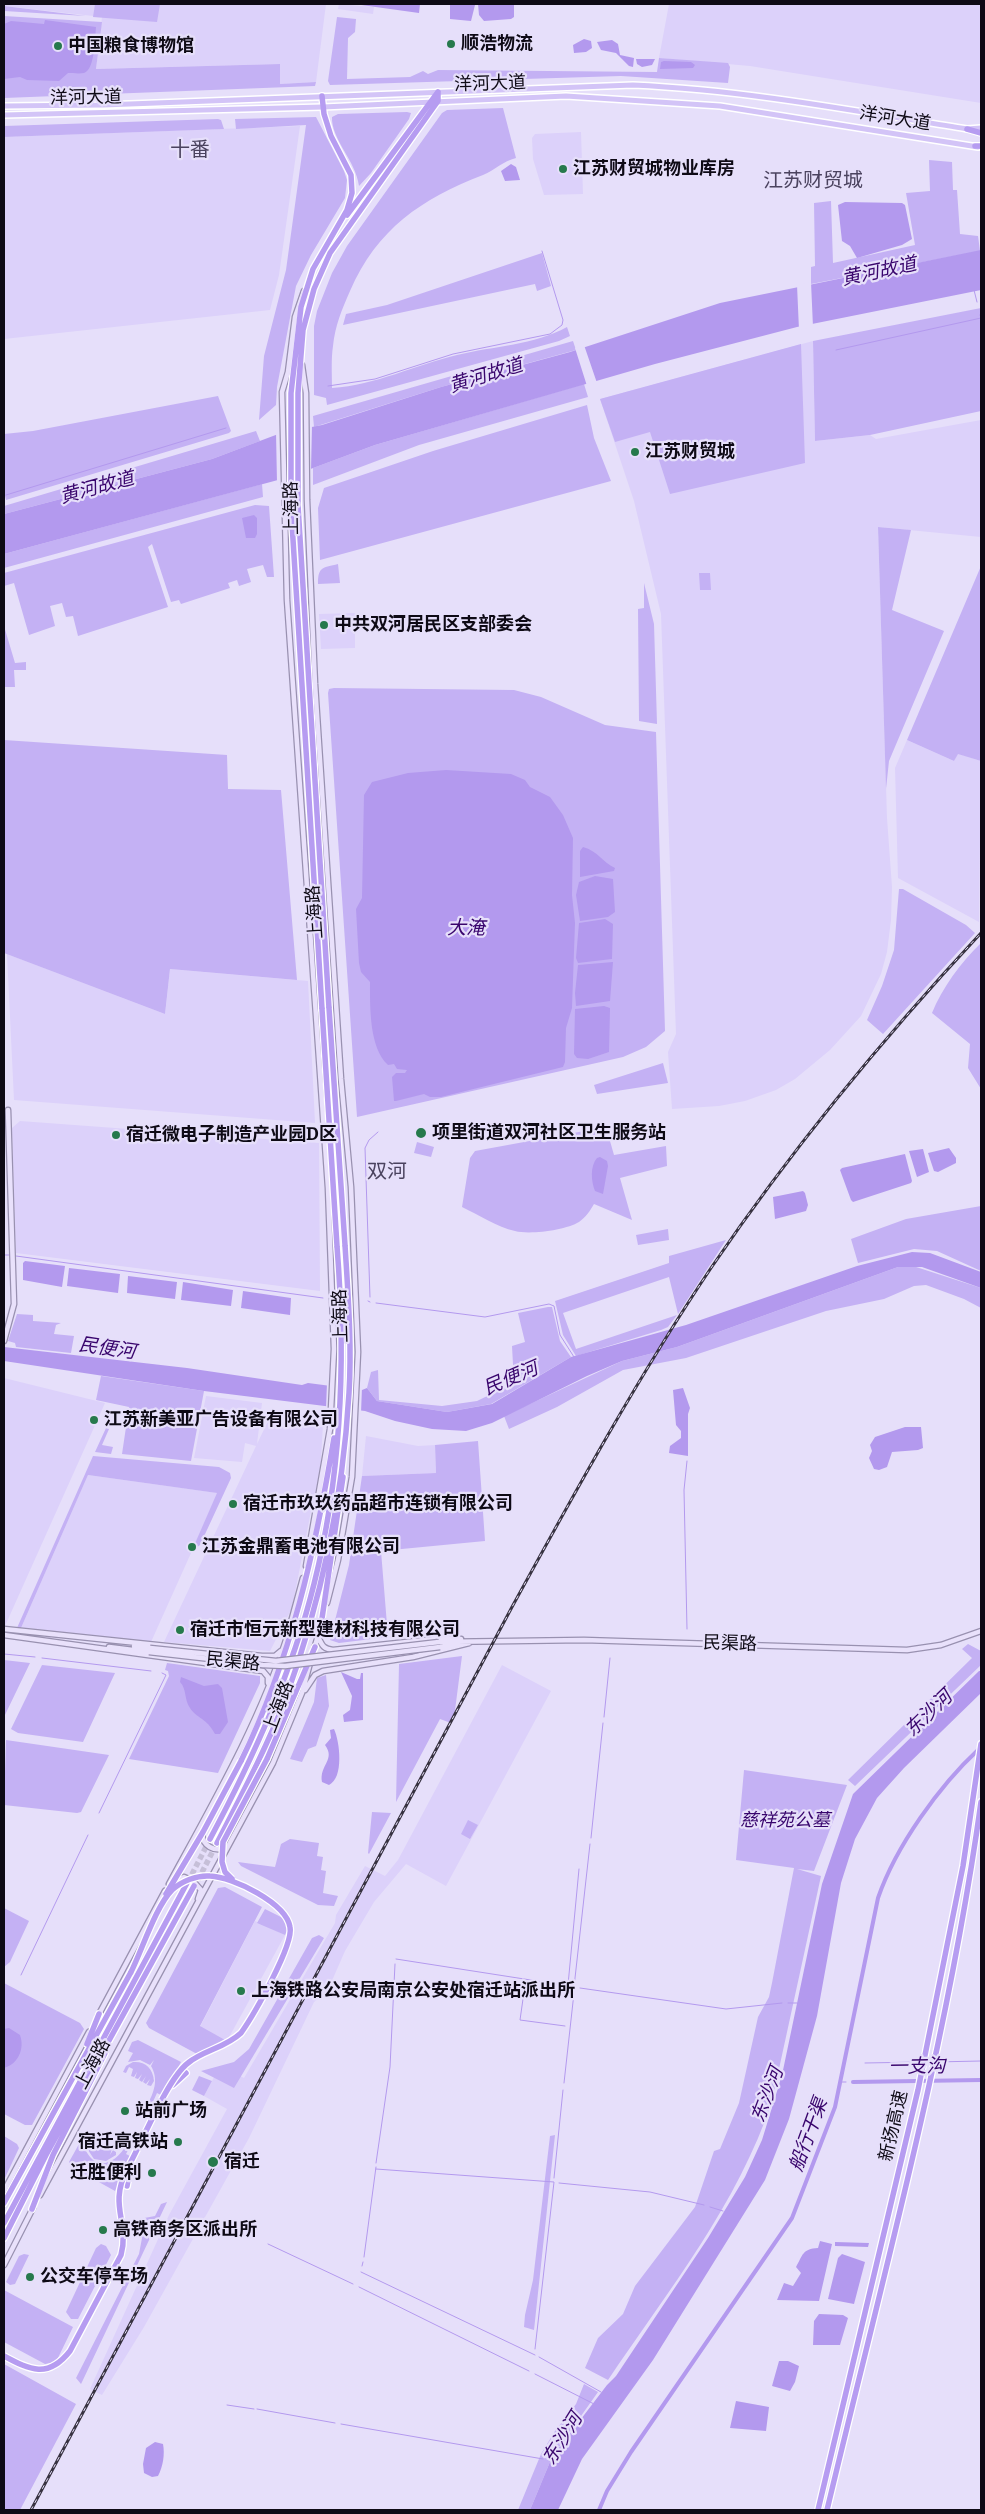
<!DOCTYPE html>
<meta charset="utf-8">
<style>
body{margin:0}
#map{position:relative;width:985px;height:2514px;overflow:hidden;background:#e6dffa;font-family:Bitter,serif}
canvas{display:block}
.frame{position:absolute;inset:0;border:5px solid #0e0a15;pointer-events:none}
</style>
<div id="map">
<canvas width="985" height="2514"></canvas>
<div class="frame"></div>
</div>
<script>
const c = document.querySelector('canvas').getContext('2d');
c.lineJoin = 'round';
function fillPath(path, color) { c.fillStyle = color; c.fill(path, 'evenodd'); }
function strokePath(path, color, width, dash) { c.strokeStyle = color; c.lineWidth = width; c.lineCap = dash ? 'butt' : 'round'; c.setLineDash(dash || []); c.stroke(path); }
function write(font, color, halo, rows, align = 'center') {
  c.font = font + ' Bitter,"Noto Sans SC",serif'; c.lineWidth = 4.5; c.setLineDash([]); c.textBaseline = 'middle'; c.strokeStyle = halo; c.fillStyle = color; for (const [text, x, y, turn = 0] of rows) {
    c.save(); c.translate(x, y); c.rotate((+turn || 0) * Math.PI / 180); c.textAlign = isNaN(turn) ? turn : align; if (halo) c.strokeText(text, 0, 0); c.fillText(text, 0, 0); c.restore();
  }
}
fillPath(new Path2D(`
 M4 4H326L316 82 280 84 279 64 96 69 102 17 4 6Z
 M339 4 374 7 373 14 338 9Z
 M669 4H981V103L750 66 659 58Z
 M300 126 279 275 270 310 4 339V137Z
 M581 132 583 194 544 195 533 159 532 138 535 134Z
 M813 341 815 441 870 435 876 439 981 420V537L878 527 887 818 892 887 891 920 887 952 881 974 861 1016 830 1050 795 1079 776 1090 745 1101 719 1106 672 1109 668 1052 676 1034 661 614 634 501 600 399Z
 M355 613V648L321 649 319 614Z
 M907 740 954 761 957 753 981 761 979 922 898 878 895 768Z
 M7 954 165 1014 170 969 308 981 315 1123 14 1100Z
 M20 1121 319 1143 320 1291 16 1253 12 1128Z
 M4 1378 105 1403 5 1626H4Z
 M206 1396 262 1403 257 1444 270 1417 323 1423 319 1498 313 1501 292 1608 270 1651 164 1642 256 1446 245 1443 242 1462 194 1458Z
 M366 1436 418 1446 435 1445 436 1473 362 1476Z
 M88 1475 218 1493 151 1642 21 1628Z
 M502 1665 551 1691 446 1886 406 1864 374 1902 345 1951 327 1992 314 2002 249 2138 144 2327 102 2395 90 2389 169 2215 227 2109 204 2096 220 2066 244 2078 335 1923 336 1915 365 1866 385 1876 398 1860Z
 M255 1921 285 1935 227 2041 200 2027Z`), '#dcd1fa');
fillPath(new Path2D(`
 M95 4H160L157 22 93 17Z
 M4 6 86 16 4 11Z
 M4 16 102 22 96 69 280 64V84L316 82 315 86 4 98Z
 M337 17 356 19 355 32 348 38 347 79 410 77 423 71 428 74 438 70 657 72 659 58 728 63 730 67 728 83 621 76 330 85 328 81Z
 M503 108 516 158C503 161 495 170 483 175 421 199 377 229 350 291 342 309 335 326 333 346 331 359 332 374 332 388 376 385 415 365 457 355 494 346 534 345 567 327L570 336 559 341 327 405 326 398 314 395V326L317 311 332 273 347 246 442 113 447 110Z
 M407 112 411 113 409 119 371 173 359 186C356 161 331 139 332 117L338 114Z
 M316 117 344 171 347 180 345 198 311 255 296 286 277 387 276 405 259 420 264 356 286 270 306 125 236 129 235 119Z
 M218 119 221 120 224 129 4 137V126Z
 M929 160 952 162 953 190H957L960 234 978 236 980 251 811 284V267L815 266 814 203 831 201 833 263 915 245 906 193 930 191Z
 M542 253 551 286 537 291 535 284 343 325 346 314 387 305Z
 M981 308V411L870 435 815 441 813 341Z
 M573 341 576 350 441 387 314 427 313 416Z
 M801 344 805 463 670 494 650 432 615 442 600 399Z
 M584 384 588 397 419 445 313 485V468L375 445Z
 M218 396 231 431 229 433 6 500 4 492V434L33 431Z
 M587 405 594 438 611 481 320 560 318 508 324 488 433 451Z
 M256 431 260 441 212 459 4 514V506Z
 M262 484 263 497 4 568V554Z
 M255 505 269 506 274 577H267L263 565 247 569 251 582 239 586 237 580 228 583 230 588 181 604 179 600 171 602 152 544 148 547 168 607 78 636 73 616 66 617 62 603 50 606 55 626 29 635 14 583 4 586V573Z
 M878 527 911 530 892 610 944 631 889 761 886 789Z
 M338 564 340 583 318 584C318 566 323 568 338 564Z
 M981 566V761L958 754 954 761 907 740Z
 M699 573H710L711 590H700Z
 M644 583 654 624 657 724 639 721 638 609 644 608Z
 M4 626 15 663 26 662V670H14L15 687H5Z
 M334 688 514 690 541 697 605 725 656 732 665 1031 646 1047 623 1057 357 1117 328 693 329 689Z
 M4 740 227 755 228 789 281 790 297 980 170 969 165 1014 4 953Z
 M899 889H903L966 925 975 933 883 1034 867 1020 882 986 894 950Z
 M981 943V1089L968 1068 970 1044 932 1013C942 988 961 962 981 943Z
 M663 1063 668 1083 597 1094 594 1085Z
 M606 1127 614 1155 666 1146 667 1166 620 1178 632 1220 594 1204C590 1211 586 1217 579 1222 566 1230 530 1235 515 1231 497 1227 479 1215 462 1207L470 1158 475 1151Z
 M417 1142 434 1147 431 1157 414 1153Z
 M981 1206V1271L937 1251 914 1249 858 1263 851 1239 906 1219Z
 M668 1229 669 1240 638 1245 636 1235Z
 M726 1240 678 1314 669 1277 563 1313 576 1349 677 1315 668 1327 661 1330 576 1356 563 1335 555 1301 669 1263V1256Z
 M913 1266 981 1288V1308L964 1299 926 1285 914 1286 884 1299 826 1311 686 1358 623 1370 557 1407 509 1429 504 1416 622 1361 677 1347 898 1267Z
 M548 1307H552L560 1341 571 1357 491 1404 447 1412 377 1401 367 1388 371 1372 378 1370 379 1400 442 1406 477 1401 514 1383 512 1346 525 1342 518 1313Z
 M17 1314 33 1315V1321L61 1323 56 1325 54 1334 74 1336 71 1353 16 1347 15 1343 8 1341Z
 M101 1376 204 1391 191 1461 122 1454 129 1407 96 1400Z
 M106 1428 109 1429 102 1445 113 1447 111 1454 95 1452Z
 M478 1441 485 1541 381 1551 388 1637 339 1643 330 1640 349 1565 362 1476 436 1473 435 1445Z
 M93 1456 219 1467 230 1473 231 1478 200 1545 196 1548H193L217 1493 88 1475 21 1628H17Z
 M968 1644 981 1651V1665L855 1786 848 1780 972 1658 962 1649Z
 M462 1656 454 1718 451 1723 440 1719 396 1802 399 1664Z
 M4 1660 30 1663 4 1717Z
 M167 1663 260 1676V1683L218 1773 129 1759 169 1676 168 1671 165 1670Z
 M42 1665 115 1673 83 1742 18 1733 11 1729Z
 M326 1675 329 1706 316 1746 308 1749 302 1762 290 1759 314 1702 317 1678Z
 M6 1740 109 1755 81 1812 77 1813 4 1805Z
 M744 1770 847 1785 814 1871 797 1869 821 1876 772 2101C738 2204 668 2291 608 2380L585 2368 598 2338 623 2314 635 2286 695 2207 714 2151 720 2149 739 2103 758 2017 769 1997 772 1983 794 1868 736 1860Z
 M372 1812 391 1813 369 1854 368 1853Z
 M468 1820 478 1825 470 1839 461 1834Z
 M290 1839 319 1843 317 1856 323 1857 321 1870 326 1871 323 1893 338 1896 334 1906 318 1905 241 1866 238 1862 275 1867 281 1844Z
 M225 1887 262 1907 200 2026 227 2041 197 2054 149 2028 146 2023 218 1888Z
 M4 1908 29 1921 10 1962 4 1967Z
 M265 1909 291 1922 285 1935 257 1923Z
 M319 1935 324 1938 234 2088 201 2071 234 2062 249 2049 312 1938Z
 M4 1983 80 2023 84 2029 32 2125H25L4 2114Z
 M138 2040 181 2062 163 2096 157 2093 151 2106 147 2105C154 2093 159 2079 151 2066L154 2060 150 2065 140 2060 128 2062 133 2053 128 2051 132 2042Z
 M133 2062C145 2061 153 2068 154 2081L151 2086 147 2085 150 2079 146 2084 143 2082 146 2076 142 2082 139 2080 142 2074 138 2079 135 2078 137 2072 134 2077 131 2076 133 2069 129 2067 126 2073 123 2072 126 2066Z
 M199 2076 212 2081 204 2096 192 2090Z
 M555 2135 534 2330 524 2327 525 2315 533 2280 550 2136Z
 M4 2136 17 2144 19 2148 4 2180Z
 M89 2137 92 2139 89 2145 92 2146 97 2142 112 2149 110 2155 113 2150 116 2152V2155L106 2161 94 2159 86 2147Z
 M130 2139 133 2140 126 2154 132 2157 115 2191 70 2166 69 2162 79 2144C88 2149 87 2159 99 2163L97 2170 101 2164C116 2162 123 2151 130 2139Z
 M167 2202 82 2382 81 2384 76 2378 139 2254 142 2238 139 2219 155 2216 161 2204Z
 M101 2244 106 2246 111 2255 78 2319H71L66 2312 96 2248Z
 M24 2254 29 2255 15 2284 10 2285 6 2282 19 2256Z
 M4 2290 73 2327 56 2362 45 2364 4 2342Z
 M4 2364 76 2404 20 2510H4Z
 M584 2384 598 2392 552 2457 530 2510H518L541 2454 555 2431 576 2404Z`), '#c4b1f4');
fillPath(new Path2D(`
 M354 4H420L419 13Z
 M450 4H473L475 5 471 21 450 19Z
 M478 4H514V17L511 19 484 21 479 15Z
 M45 20 96 27C95 37 95 70 84 73 79 74 72 73 68 73L59 81 27 80 20 77 4 79V24L11 21 44 24Z
 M584 39 591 41 592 48 586 52 574 53 573 45Z
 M612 40 618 44 620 55 634 58 633 67 629 66 616 53 601 50 597 42Z
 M636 59H655L652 65 642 67 637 64Z
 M664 61 691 62 695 65 693 68 660 69 661 62Z
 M511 164 516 167 520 180 505 181 501 171Z
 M845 202 902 203 905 205 912 239 902 245 857 258 850 246 842 241 838 205Z
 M981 250V290L797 327 655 364 375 445 289 477 4 554V514L212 459 281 433 322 425 441 387 570 352 720 303Z
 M254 515 257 518V534L255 538H246L242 518Z
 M446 770 511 774 525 780 530 787 550 797 563 815 573 838 572 895 575 923 572 1008 566 1028 565 1062 563 1067 441 1097H430L424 1094 396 1101H394L392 1077 396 1073H405L407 1070 397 1069 394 1064 388 1065C369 1048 370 1006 370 982L361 972 359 963 356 909 362 898 364 795 372 782 408 773Z
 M583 847C598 851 602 862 615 868L614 871 580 877V851Z
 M595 876 613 879 615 912 608 917 580 921 576 895 579 882Z
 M605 919 613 924 612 959 578 963 576 958 579 923Z
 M613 962 610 1001 576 1006 575 993 578 965Z
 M604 1006 610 1008V1010L609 1052 588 1059 577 1058 574 1054 575 1009Z
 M949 1148 956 1158V1163L938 1172 934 1171 928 1153Z
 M923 1149 929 1172 917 1177 909 1151Z
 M905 1154 912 1181 911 1183 853 1202 851 1200 840 1170 842 1168Z
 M600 1157 607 1161 608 1166 603 1194 595 1191C591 1181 590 1166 597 1158Z
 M803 1191 805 1193 808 1205 806 1211 775 1219 773 1197Z
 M912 1252 930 1253 981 1272V1288L922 1267H898L677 1347 622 1361 587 1376 492 1423 466 1431 432 1429 395 1421 365 1411 204 1391 4 1361V1347L187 1368 302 1385 308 1383 362 1390 367 1388 377 1401 447 1412 492 1404 571 1357 686 1325 857 1266Z
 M25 1261 65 1266 62 1287 23 1280V1263Z
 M69 1268 120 1274 118 1293 67 1286Z
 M128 1276 177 1282 175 1299 127 1293Z
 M183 1282 233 1290 231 1306 181 1300Z
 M243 1291 291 1298 290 1315 241 1308Z
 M683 1388 690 1408 688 1414V1456L669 1453 670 1446 681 1438V1431L676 1425 673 1390Z
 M905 1427H921L923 1448 918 1450 892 1452 887 1467 879 1470 874 1469 869 1458 872 1451 870 1445 875 1437Z
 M979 1671H981V1693L904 1768 877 1798 855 1839 841 1883 817 2016 789 2119 765 2180 653 2360 582 2459 558 2510H530L552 2457 607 2385 616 2376 708 2238 745 2177 762 2140 782 2075 822 1884 853 1794Z
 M341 1672 357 1679H360L361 1673H363V1720L344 1722 343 1715 350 1710 352 1696Z
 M181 1677 204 1686 218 1684 222 1688 228 1722 220 1734H215C206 1717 197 1719 190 1708 184 1700 187 1689 180 1682Z
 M334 1729C340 1742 344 1778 329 1785L322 1782C319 1765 336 1760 325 1745L331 1738 330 1730Z
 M9 2028 20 2035C25 2049 18 2064 4 2068V2029Z
 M820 2241 832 2244 819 2301 777 2300 784 2283 793 2286 801 2273 796 2267C803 2255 802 2249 818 2248Z
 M835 2242 869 2243 868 2247 835 2246Z
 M842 2254 865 2262 854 2304 828 2299 838 2258Z
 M819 2314 843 2315 848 2318 840 2345H813L814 2321Z
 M779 2361H788L799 2366 795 2382 790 2391 772 2386Z
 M736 2401 769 2407 766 2431 730 2428Z
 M155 2442 163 2444C165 2454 163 2467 158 2476L152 2477 144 2473 143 2464 146 2448Z`), '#b399ee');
fillPath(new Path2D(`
 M811 282 813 327 799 330 797 285Z
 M584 345 597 383 587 386 575 348Z
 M312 425 311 471 277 483 276 432Z
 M327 1383 362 1387 361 1413 326 1408Z`), '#e6dffa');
strokePath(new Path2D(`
 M974 290 977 302
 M836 350 981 318 980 315
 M328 386 375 379 453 354 550 334 562 325 563 320 542 251
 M6 495 226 428
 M4 1255H9
 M16 1256 323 1298
 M370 1297 365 1148 369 1140 378 1132
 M368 1301 370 1302
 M376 1303 485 1317 549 1304 554 1306 560 1335 574 1357
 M687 1461 684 1490 687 1629
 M4 1654 35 1657
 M42 1658 151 1671
 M604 1717 610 1658
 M99 1813 166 1675 162 1673
 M591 1838 603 1723
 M396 1959 569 1986
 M21 1975 88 1835
 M525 1985 520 2020 565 2026
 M568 1985 579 1869
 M574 1987 590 1844
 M580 1988 726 2009 782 2003
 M788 2003H797
 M935 2062 981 2061
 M865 2063 921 2062
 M841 2082H846
 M564 2083 574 1993
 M376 2163 390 2067 395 1964
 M376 2169 554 2182 535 2349
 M554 2178 563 2090
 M559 2183 650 2192 704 2205
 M710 2207 723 2211
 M268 2244 353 2284
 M364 2257 376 2167
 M362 2266 363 2262
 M361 2272 535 2355
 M359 2287 529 2371
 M539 2357 601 2392
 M535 2374 594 2404
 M227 2405 254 2409
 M257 2409 335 2423
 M341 2424 543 2459`), '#b399ee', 1);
strokePath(new Path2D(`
 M853 2082 981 2080
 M599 2510 607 2491 631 2452 792 2218 835 2107 878 1898C896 1846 939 1786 979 1749`), '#b399ee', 4);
strokePath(new Path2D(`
 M198 1880 217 1843
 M188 1882 209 1841`), '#c6bfd8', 5.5, [5.5, 3]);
const secondary = new Path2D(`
 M304 291 295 317 288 372 282 392 287 600 328 1188 334 1349 330 1429 306 1566
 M302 365 306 393 307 500 315 684 341 1079 351 1187 358 1352 352 1477 338 1560 327 1603
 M4 1341 14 1304 8 1110
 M291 1622 303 1578
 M4 1629 262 1656H275L281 1651
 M4 1635 263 1671 268 1677V1683
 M318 1637C322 1645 323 1649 333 1650L444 1638 461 1639
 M439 1642 584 1640 907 1650 941 1645 981 1631
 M134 1646 150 1648
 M109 1647 149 1652
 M440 1647 456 1645
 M314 1649 322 1623
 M305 1690 315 1675 323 1671 413 1657 469 1643
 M202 1834C203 1846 214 1852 225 1848
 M175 1881 184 1877 193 1881 201 1890 198 1899
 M169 1884C213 1803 260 1722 288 1634
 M98 2016 165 1891
 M4 2191 89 2032
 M40 2195 273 1763 302 1693 310 1663
 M4 2265 33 2208`);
const primary = new Path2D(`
 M4 106 103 105 633 85C745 90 856 111 967 129L981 128
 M4 115 323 107 566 96 720 106 978 147`);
const highway = new Path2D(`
 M322 96 324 114 331 136 351 175 352 193 347 210 313 269 301 307 291 393V507L322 1009
 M967 129 981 133
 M975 146H981
 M347 215 438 92
 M329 1008 298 505V393L303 330 314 289 330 253 438 101V92
 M321 1625 343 1477
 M267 1759 315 1647
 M241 1761C292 1657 315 1551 334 1438
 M210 1839C253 1758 292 1673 314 1584 342 1473 346 1359 337 1246
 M217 1843C241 1796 266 1749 285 1700 321 1602 343 1497 349 1393 352 1344 348 1294 345 1245
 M87 2044 99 2014
 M173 2085 186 2073
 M127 2186 130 2168
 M4 2203 131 1972
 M32 2209 53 2155 105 2053
 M4 2223 187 1883
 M4 2238 46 2155 194 1886
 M818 2510 918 2090 963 1866 981 1744
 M827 2510C883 2276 948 2041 981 1802`);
strokePath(secondary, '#9991b0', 7);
strokePath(primary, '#fff', 8);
strokePath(highway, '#fff', 8);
strokePath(secondary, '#e9e1fb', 4.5);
strokePath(primary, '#d3c4f7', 5);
strokePath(highway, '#b69cf1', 5.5);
const rail = new Path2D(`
 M31 2510 512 1607C575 1492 638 1377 711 1268 792 1149 883 1038 981 933`);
strokePath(rail, '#373240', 3);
strokePath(rail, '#e6dffa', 1, [4]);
const secondaryBridge = new Path2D(`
 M150 1648 276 1661 439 1642
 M149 1652 263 1665 285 1666 440 1647`);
const highwayBridge = new Path2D(`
 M329 1008 345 1245
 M322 1009 337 1246
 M232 1879 225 1872 222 1862 223 1842 267 1759
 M166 1894 203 1832 241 1761
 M4 2356C30 2370 48 2379 70 2351L121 2255C130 2221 108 2207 127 2169 142 2143 167 2079 188 2063 204 2050 225 2048 241 2033 253 2016 294 1945 290 1927 286 1903 233 1877 210 1876 197 1875 182 1881 172 1890 156 1906 142 1950 131 1972`);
strokePath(secondaryBridge, '#9991b0', 7, []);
strokePath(highwayBridge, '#fff', 8, []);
strokePath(secondaryBridge, '#e9e1fb', 4.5);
strokePath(highwayBridge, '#b69cf1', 5.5);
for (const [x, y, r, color] of [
 [451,44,5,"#26794c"],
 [58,46,5,"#26794c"],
 [563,169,5,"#26794c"],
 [635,452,5,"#26794c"],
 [324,625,5,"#26794c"],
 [421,1133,6,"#26794c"],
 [116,1135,5,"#26794c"],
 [94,1420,5,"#26794c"],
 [233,1504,5,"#26794c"],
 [192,1547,5,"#26794c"],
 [180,1630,5,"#26794c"],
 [241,1991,5,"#26794c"],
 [125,2111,5,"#26794c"],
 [178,2142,5,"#26794c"],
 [213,2162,6,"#26794c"],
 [152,2173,5,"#26794c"],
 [103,2230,5,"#26794c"],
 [30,2277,5,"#26794c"]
]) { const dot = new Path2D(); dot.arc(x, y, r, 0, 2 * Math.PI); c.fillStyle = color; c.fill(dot); strokePath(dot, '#e6dffa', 2); }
write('bold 18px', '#0e0a15', '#e6dffa', [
 ["顺浩物流",461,44],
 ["中国粮食博物馆",68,46],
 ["江苏财贸城物业库房",573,169],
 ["江苏财贸城",645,452],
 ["中共双河居民区支部委会",334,625],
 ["项里街道双河社区卫生服务站",432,1133],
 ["宿迁微电子制造产业园D区",126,1135],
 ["江苏新美亚广告设备有限公司",104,1420],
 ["宿迁市玖玖药品超市连锁有限公司",243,1504],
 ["江苏金鼎蓄电池有限公司",202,1547],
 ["宿迁市恒元新型建材科技有限公司",190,1630],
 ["上海铁路公安局南京公安处宿迁站派出所",251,1991],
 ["站前广场",135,2111],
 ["宿迁高铁站",168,2142,"right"],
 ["宿迁",224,2162],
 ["迁胜便利",142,2173,"right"],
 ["高铁商务区派出所",113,2230],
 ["公交车停车场",40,2277]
], 'left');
write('18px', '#0e0a15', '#e6dffa', [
 ["洋河大道",490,84,-2],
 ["洋河大道",86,98,-1],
 ["洋河大道",895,119,9],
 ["上海路",292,508,-91],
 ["上海路",315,912,-94],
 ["上海路",341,1316,-92],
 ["民渠路",730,1644,2],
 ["民渠路",233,1662,6],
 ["上海路",279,1707,-69],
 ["上海路",93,2064,-62],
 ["新扬高速",894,2126,-77]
]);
write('italic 18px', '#38056d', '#e6dffa', [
 ["慈祥苑公墓",785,1821]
]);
write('italic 19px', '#39056d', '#e6dffa', [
 ["黄河故道",879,272,-12],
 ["黄河故道",486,376,-17],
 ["黄河故道",97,488,-15],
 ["大淹",466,929],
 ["民便河",107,1349,8],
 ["民便河",511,1379,-23],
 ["东沙河",929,1714,-44],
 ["一支沟",917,2067,-1],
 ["东沙河",768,2095,-69],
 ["船行干渠",809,2135,-70],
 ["东沙河",563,2439,-58]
]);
write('20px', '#4b435f', '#e6dffa', [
 ["十番",190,150],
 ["江苏财贸城",813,181],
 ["双河",387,1172]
]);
</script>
